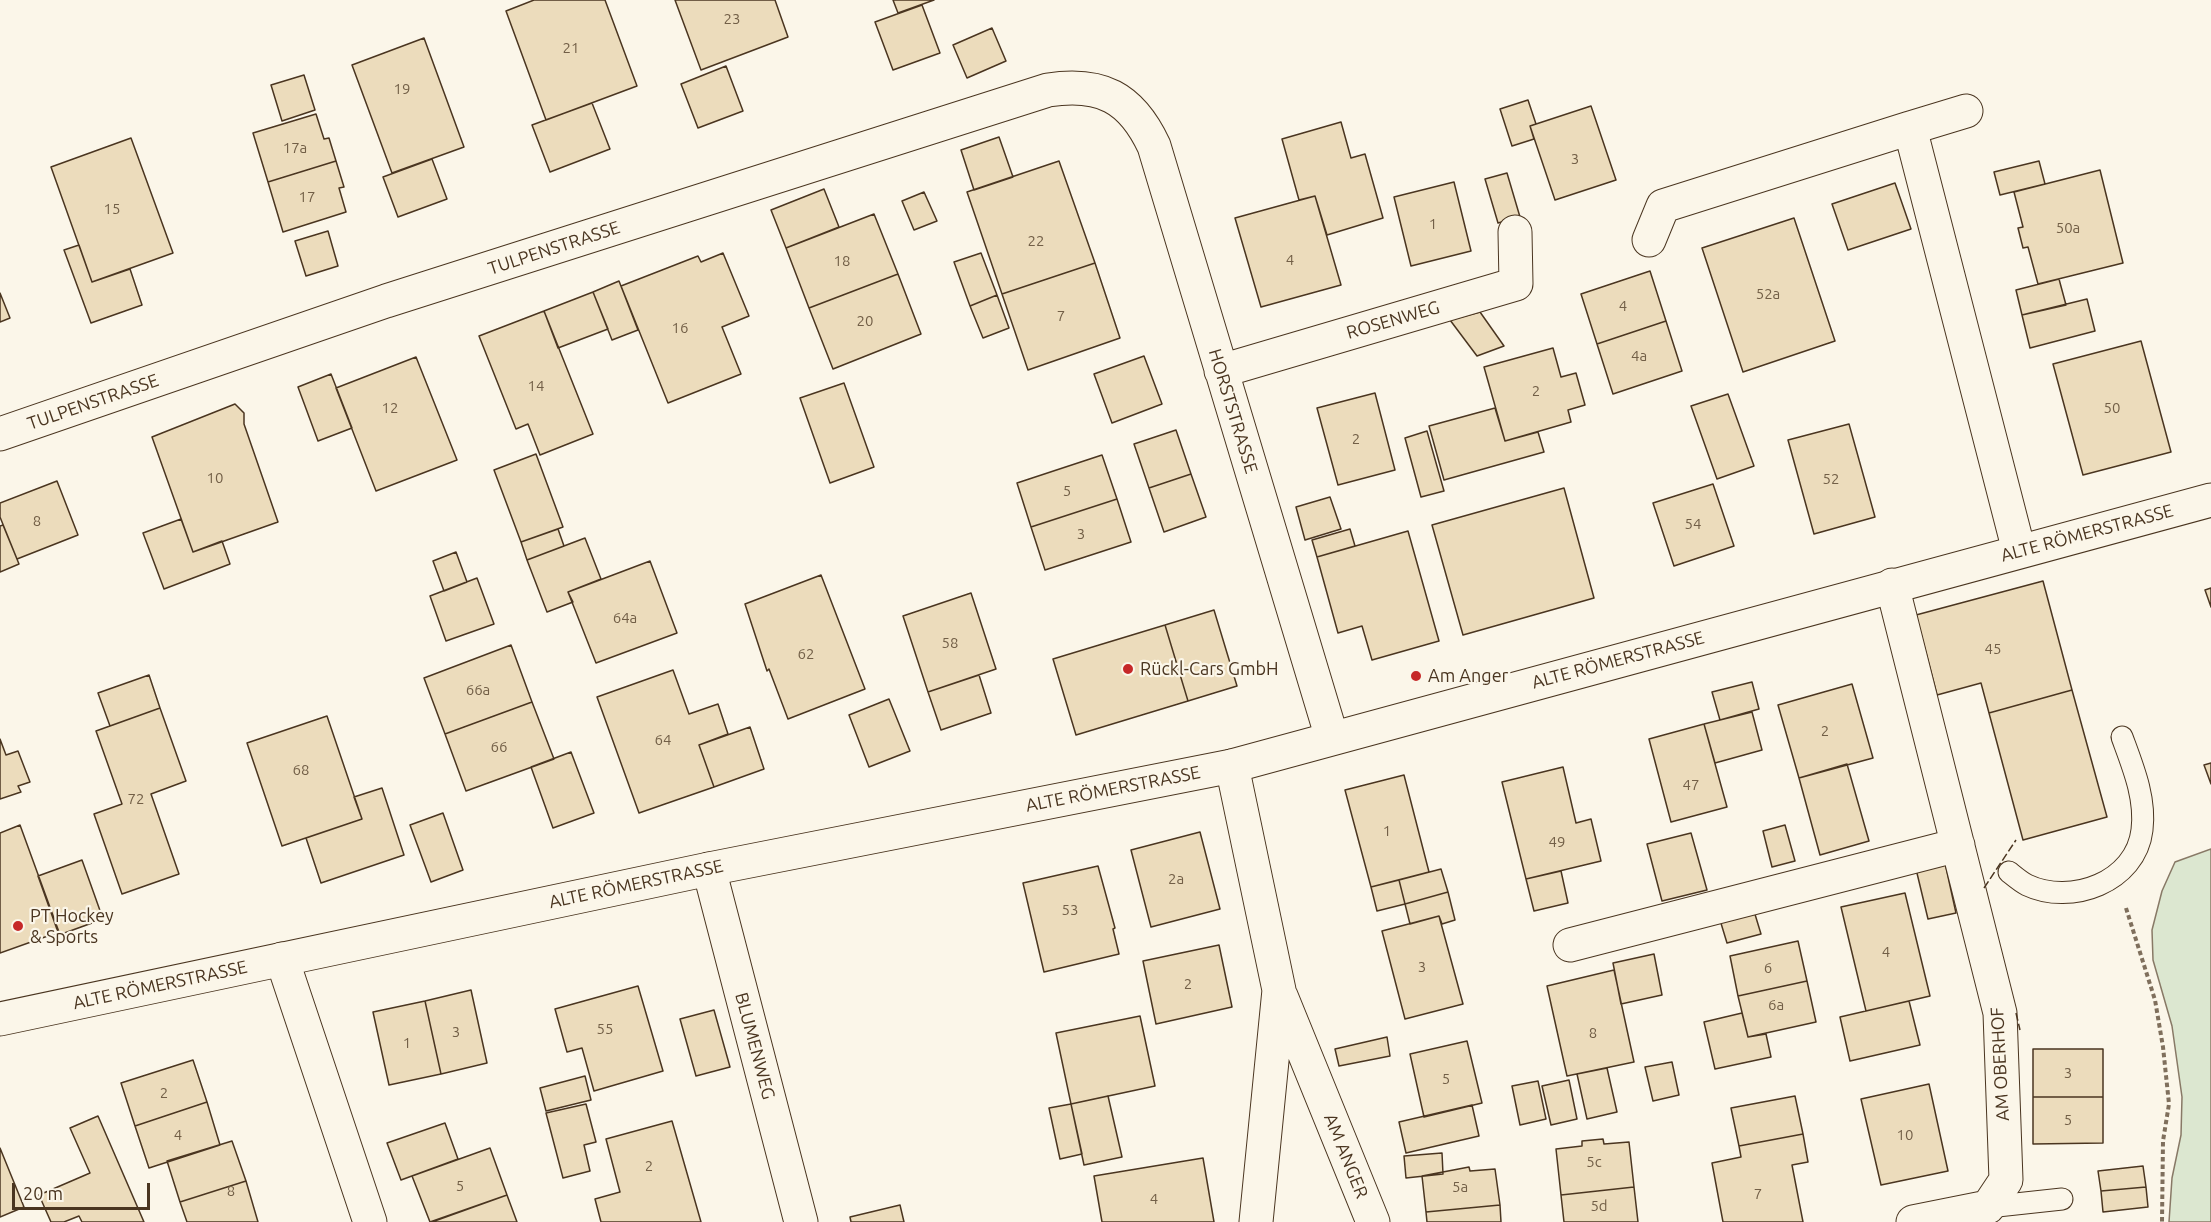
<!DOCTYPE html>
<meta charset="utf-8">
<style>
body{margin:0}
#map{position:relative;width:2211px;height:1222px;overflow:hidden;background:#fbf6e9;font-family:Ubuntu,sans-serif}
canvas{display:block}
.scale{position:absolute;left:12px;top:1183px;width:138px;height:27px;box-sizing:border-box;border:3px solid #4a3520;border-top:0;padding-left:8px;font-size:18px;line-height:21px;white-space:nowrap;color:#4a3520;-webkit-text-stroke:4px #fbf6e9;paint-order:stroke}
</style>
<div id="map">
<canvas width="2211" height="1222"></canvas>
<div class="scale">20 m</div>
</div>
<script>
const c = document.querySelector('canvas').getContext('2d');
c.lineJoin = 'round';
function fillPath(path, color) { c.fillStyle = color; c.fill(path, 'evenodd'); }
function strokePath(path, color, width, dash) { c.strokeStyle = color; c.lineWidth = width; c.lineCap = dash ? 'butt' : 'round'; c.setLineDash(dash || []); c.stroke(path); }
function write(font, color, halo, rows, align = 'center') {
  c.font = font + ' Ubuntu,sans-serif'; c.lineWidth = 4.5; c.setLineDash([]); c.textBaseline = 'middle'; c.strokeStyle = halo; c.fillStyle = color; for (const [text, x, y, turn = 0] of rows) {
    c.save(); c.translate(x, y); c.rotate((+turn || 0) * Math.PI / 180); c.textAlign = isNaN(turn) ? turn : align; if (halo) c.strokeText(text, 0, 0); c.fillText(text, 0, 0); c.restore();
  }
}
const green = new Path2D(`
 M2211 849V1222H2169L2172 1178 2181 1135 2182 1097 2172 1026 2153 960 2152 930 2162 891 2175 862Z`);
fillPath(green, '#dce7d0');
strokePath(green, '#887966', 1.5);
const building = new Path2D(`
 M534 0H605L637 86 546 120 506 11Z
 M675 0H775L788 37 701 70Z
 M893 0H934L898 13Z
 M922 5 940 53 893 70 875 22Z
 M992 28 1006 61 967 78 953 45Z
 M424 38 464 147 392 173 352 65Z
 M726 66 743 111 698 128 681 84Z
 M304 75 315 110 282 121 271 85Z
 M1528 100 1536 124 1530 126 1534 139 1512 146 1500 109Z
 M592 103 610 149 550 172 532 125Z
 M1591 106 1616 180 1555 200 1530 126Z
 M316 114 324 139 329 138 336 161 268 182 253 133Z
 M1341 122 1351 158 1365 154 1383 218 1327 235 1315 196 1299 200 1282 139Z
 M999 137 1013 177 974 190 961 150Z
 M131 138 173 253 92 282 51 167Z
 M432 159 447 199 398 217 383 177Z
 M336 161 344 187 339 188 346 212 283 232 268 182Z
 M1059 161 1095 263 1002 294 967 192Z
 M2039 161 2045 184 2000 195 1994 172Z
 M2100 170 2123 263 2038 284 2028 247 2023 248 2018 228 2023 227 2014 192Z
 M1507 173 1520 217 1498 223 1485 179Z
 M1454 182 1471 251 1411 266 1394 197Z
 M1895 183 1911 229 1848 250 1832 204Z
 M824 189 839 227 786 248 771 210Z
 M924 192 937 221 914 230 902 201Z
 M1315 196 1341 285 1261 307 1235 218Z
 M874 214 898 274 809 308 786 248Z
 M1794 218 1835 341 1743 372 1702 248Z
 M328 231 338 266 306 276 295 241Z
 M79 245 92 282 130 269 142 305 91 323 64 250Z
 M723 253 749 316 722 327 741 374 668 403 621 286 698 256 701 262Z
 M981 253 997 295 970 306 954 262Z
 M1095 263 1120 338 1028 370 1002 294Z
 M1650 271 1666 321 1597 344 1581 294Z
 M898 274 921 334 833 369 809 308Z
 M2059 279 2066 305 2022 315 2016 290Z
 M619 281 638 330 612 340 593 292Z
 M593 292 608 329 558 348 544 311Z
 M0 293 10 318 0 322Z
 M997 295 1009 328 983 338 970 306Z
 M2087 299 2095 331 2030 348 2022 315Z
 M544 311 593 434 540 455 528 424 516 429 479 336Z
 M1480 312 1504 346 1477 356 1450 320Z
 M1666 321 1682 371 1613 394 1597 344Z
 M2141 341 2171 452 2083 475 2053 364Z
 M1553 348 1561 377 1576 373 1585 405 1568 410 1571 422 1505 441 1484 367Z
 M1144 356 1162 404 1112 423 1094 374Z
 M416 357 457 460 376 491 336 388Z
 M331 374 352 428 318 441 298 387Z
 M844 383 874 467 830 483 800 398Z
 M1375 393 1395 470 1338 485 1317 408Z
 M1728 394 1754 466 1717 479 1691 406Z
 M235 404 244 413V424L278 522 193 552 152 437Z
 M1495 408 1505 441 1538 432 1544 452 1444 480 1429 426Z
 M1849 424 1875 517 1814 534 1788 440Z
 M1176 430 1191 474 1149 488 1134 444Z
 M1427 431 1444 491 1421 497 1405 438Z
 M536 454 563 527 521 542 494 470Z
 M1102 455 1117 499 1031 527 1017 483Z
 M1191 474 1206 517 1164 532 1149 488Z
 M57 481 78 535 17 559 0 517V503Z
 M1713 484 1734 546 1674 566 1653 503Z
 M1564 488 1594 598 1463 635 1432 525Z
 M1330 497 1341 529 1305 540 1296 507Z
 M1117 499 1131 542 1045 570 1031 527Z
 M181 519 193 552 222 541 230 564 164 589 143 533Z
 M3 525 19 564 0 572V526Z
 M558 529 564 546 527 560 521 542Z
 M1350 529 1355 546 1317 557 1312 540Z
 M1408 531 1439 641 1372 660 1362 626 1338 633 1317 557Z
 M585 538 601 579 568 592 573 602 547 612 527 560Z
 M456 552 467 582 444 591 433 561Z
 M650 561 677 633 596 663 568 592Z
 M821 575 865 689 788 719 769 669 767 671 745 604Z
 M477 578 494 624 446 641 430 596Z
 M2043 581 2072 690 1989 713 1981 683 1937 695 1916 615Z
 M2211 588V607L2205 590Z
 M971 593 996 669 928 692 903 616Z
 M1214 610 1237 686 1188 701 1165 625Z
 M1165 625 1188 701 1076 735 1053 659Z
 M511 645 532 702 445 734 424 678Z
 M673 670 689 714 718 704 728 734 699 745 714 787 639 813 597 697Z
 M149 675 160 708 110 726 98 693Z
 M979 675 991 713 941 730 928 692Z
 M1752 682 1759 709 1720 720 1712 692Z
 M1852 684 1873 758 1799 778 1778 705Z
 M2072 690 2107 817 2023 840 1989 713Z
 M889 699 910 751 869 767 849 715Z
 M532 702 554 759 466 791 445 734Z
 M160 708 186 781 151 794 179 874 122 894 94 814 122 804 96 731Z
 M1752 712 1762 750 1715 763 1704 724Z
 M327 716 362 819 282 846 247 743Z
 M1704 724 1727 807 1671 822 1649 739Z
 M750 727 764 769 714 787 699 745Z
 M0 739 6 755 18 751 30 782 18 786 21 792 0 799Z
 M571 752 594 813 553 828 531 767Z
 M2211 763V784L2204 765Z
 M1847 764 1869 841 1820 855 1799 778Z
 M1563 767 1576 823 1591 819 1601 861 1526 879 1502 782Z
 M1404 775 1429 872 1371 887 1345 790Z
 M382 788 404 855 321 883 306 838 362 819 354 797Z
 M443 813 463 870 431 882 410 825Z
 M20 825 59 932 0 953V833Z
 M1785 825 1795 861 1772 867 1763 831Z
 M1200 832 1220 909 1151 927 1131 850Z
 M1691 833 1707 890 1662 901 1647 844Z
 M82 860 103 919 59 935 38 876Z
 M1945 863 1956 913 1928 919 1916 869Z
 M1098 866 1115 928 1113 929 1119 954 1044 972 1023 883Z
 M1441 869 1448 892 1405 904 1399 880Z
 M1561 871 1568 903 1534 911 1526 879Z
 M1399 880 1405 904 1377 911 1371 887Z
 M1448 892 1455 920 1442 924 1439 916 1410 924 1405 904Z
 M1905 893 1930 996 1866 1011 1841 907Z
 M1754 911 1761 934 1727 943 1720 920Z
 M1439 916 1463 1004 1405 1019 1382 931Z
 M1798 941 1807 981 1738 996 1730 956Z
 M1219 945 1232 1007 1156 1024 1143 961Z
 M1654 954 1662 995 1621 1004 1613 963Z
 M1614 970 1634 1062 1567 1076 1547 986Z
 M1807 981 1816 1022 1748 1037 1738 996Z
 M638 986 663 1071 594 1091 582 1048 567 1052 555 1009Z
 M471 990 487 1063 441 1074 425 1001Z
 M425 1001 441 1074 389 1085 373 1012Z
 M1909 1001 1920 1045 1850 1061 1840 1017Z
 M714 1010 730 1067 696 1076 680 1019Z
 M1742 1013 1748 1037 1766 1034 1771 1057 1715 1069 1704 1022Z
 M1140 1016 1155 1086 1071 1104 1056 1033Z
 M1387 1037 1390 1056 1339 1066 1335 1049Z
 M1467 1041 1482 1103 1424 1117 1410 1054Z
 M2033 1049H2103V1097H2033Z
 M193 1060 207 1102 135 1126 121 1083Z
 M1672 1062 1679 1095 1653 1101 1645 1067Z
 M1607 1068 1617 1112 1587 1119 1577 1074Z
 M585 1076 591 1100 546 1111 540 1088Z
 M1569 1080 1577 1119 1551 1125 1542 1086Z
 M1538 1081 1546 1119 1520 1125 1512 1086Z
 M1929 1084 1948 1171 1881 1185 1861 1099Z
 M1108 1096 1122 1157 1084 1165 1071 1104Z
 M1795 1096 1803 1134 1739 1146 1731 1108Z
 M2033 1097H2103V1143L2033 1144Z
 M207 1102 220 1145 149 1168 135 1126Z
 M586 1104 596 1142 584 1145 590 1171 563 1178 546 1113Z
 M1071 1104 1082 1154 1060 1159 1049 1108Z
 M1472 1105 1479 1136 1406 1153 1399 1122Z
 M98 1116 144 1222H82L79 1216 64 1222H51L39 1195 90 1173 70 1128Z
 M672 1121 701 1222H601L595 1199 620 1192 606 1139Z
 M445 1123 458 1159 401 1180 387 1143Z
 M1803 1134 1808 1162 1792 1165 1803 1222H1723L1712 1163 1741 1157 1739 1146Z
 M1603 1139 1604 1144 1629 1142 1634 1187 1561 1195 1556 1149 1582 1146V1141Z
 M232 1141 246 1181 180 1202 167 1161Z
 M0 1148 24 1207 0 1217Z
 M490 1148 507 1195 430 1222 412 1176Z
 M1442 1153 1443 1174 1406 1178 1404 1156Z
 M1203 1158 1214 1222H1102L1094 1176Z
 M2143 1166 2146 1187 2101 1191 2098 1171Z
 M1469 1167 1470 1171 1495 1169 1500 1205 1426 1212 1422 1176Z
 M246 1181 258 1222H187L180 1202Z
 M1634 1187 1638 1222H1564L1561 1195Z
 M2146 1187 2148 1207 2103 1212 2101 1191Z
 M507 1195 517 1222H432Z
 M900 1205 904 1222H851L850 1217Z
 M1500 1205 1501 1222H1427L1426 1212Z`);
fillPath(building, '#ecdcbc');
strokePath(building, '#4a3520', 1.5);
const lane = new Path2D(`
 M2009 872C2014 876 2021 882 2027 885 2071 906 2136 882 2142 830 2146 798 2133 767 2122 737
 M1988 1207 2062 1199`);
const street = new Path2D(`
 M1910 128 1966 111
 M1649 240 1663 206 1910 128 2019 551
 M1221 371 1516 284 1515 232
 M0 434 386 301 1048 90C1101 82 1131 97 1154 146L1332 738
 M1892 585 2000 1013 2006 1180 1988 1207 1913 1222
 M1232 766 1279 990 1256 1222
 M709 869 801 1222
 M1570 945 1958 845
 M282 959 370 1222
 M1281 996 1373 1222`);
const secondary = new Path2D(`
 M0 1019 709 869 1232 766 2211 500`);
strokePath(lane, '#4a3520', 23);
strokePath(street, '#4a3520', 35);
strokePath(secondary, '#4a3520', 35);
strokePath(new Path2D(`
 M2126 908 2155 1000 2163 1047 2169 1104 2163 1141 2162 1222`), '#7f6f5c', 4, [4.5, 3]);
strokePath(lane, '#fbf6e9', 21);
strokePath(street, '#fbf6e9', 33);
strokePath(secondary, '#fbf6e9', 33);
strokePath(new Path2D(`
 M1984 888 2016 840
 M2016 1013 2020 1030`), '#4a3520', 1.5, [8, 3]);
for (const [x, y, r, color] of [
 [1128,669,6,"#c62828"],
 [1416,676,6,"#c62828"],
 [18,926,6,"#c62828"]
]) { const dot = new Path2D(); dot.arc(x, y, r, 0, 2 * Math.PI); c.fillStyle = color; c.fill(dot); strokePath(dot, '#fbf6e9', 2); }
write('15px', '#725f47', null, [
 ["23",732,19],
 ["21",571,48],
 ["19",402,89],
 ["17a",295,148],
 ["3",1575,159],
 ["17",307,197],
 ["15",112,209],
 ["1",1433,224],
 ["50a",2068,228],
 ["22",1036,241],
 ["4",1290,260],
 ["18",842,261],
 ["52a",1768,294],
 ["4",1623,306],
 ["7",1061,316],
 ["20",865,321],
 ["16",680,328],
 ["4a",1639,356],
 ["14",536,386],
 ["2",1536,391],
 ["12",390,408],
 ["50",2112,408],
 ["2",1356,439],
 ["10",215,478],
 ["52",1831,479],
 ["5",1067,491],
 ["8",37,521],
 ["54",1693,524],
 ["3",1081,534],
 ["64a",625,618],
 ["58",950,643],
 ["45",1993,649],
 ["62",806,654],
 ["66a",478,690],
 ["2",1825,731],
 ["64",663,740],
 ["66",499,747],
 ["68",301,770],
 ["47",1691,785],
 ["72",136,799],
 ["1",1387,831],
 ["49",1557,842],
 ["2a",1176,879],
 ["53",1070,910],
 ["4",1886,952],
 ["3",1422,967],
 ["6",1768,968],
 ["2",1188,984],
 ["6a",1776,1005],
 ["55",605,1029],
 ["3",456,1032],
 ["8",1593,1033],
 ["1",407,1043],
 ["3",2068,1073],
 ["5",1446,1079],
 ["2",164,1093],
 ["5",2068,1120],
 ["4",178,1135],
 ["10",1905,1135],
 ["5c",1594,1162],
 ["2",649,1166],
 ["5",460,1186],
 ["5a",1460,1187],
 ["8",231,1191],
 ["7",1758,1194],
 ["4",1154,1199],
 ["5d",1599,1206]
]);
write('18px', '#4a3520', '#fbf6e9', [
 ["TULPENSTRASSE",554,248,-18],
 ["ROSENWEG",1393,320,-16],
 ["TULPENSTRASSE",93,402,-19],
 ["HORSTSTRASSE",1233,411,73],
 ["ALTE RÖMERSTRASSE",2087,533,-15],
 ["ALTE RÖMERSTRASSE",1618,660,-15],
 ["ALTE RÖMERSTRASSE",1113,789,-11],
 ["ALTE RÖMERSTRASSE",636,884,-12],
 ["ALTE RÖMERSTRASSE",160,985,-12],
 ["BLUMENWEG",755,1046,75],
 ["AM OBERHOF",2000,1064,-93],
 ["AM ANGER",1346,1156,68]
]);
write('18px', '#4a3520', '#fbf6e9', [
 ["Rückl-Cars GmbH",1140,669],
 ["Am Anger",1428,676],
 ["PT Hockey",30,916],
 ["& Sports",30,937]
], 'left');
</script>
